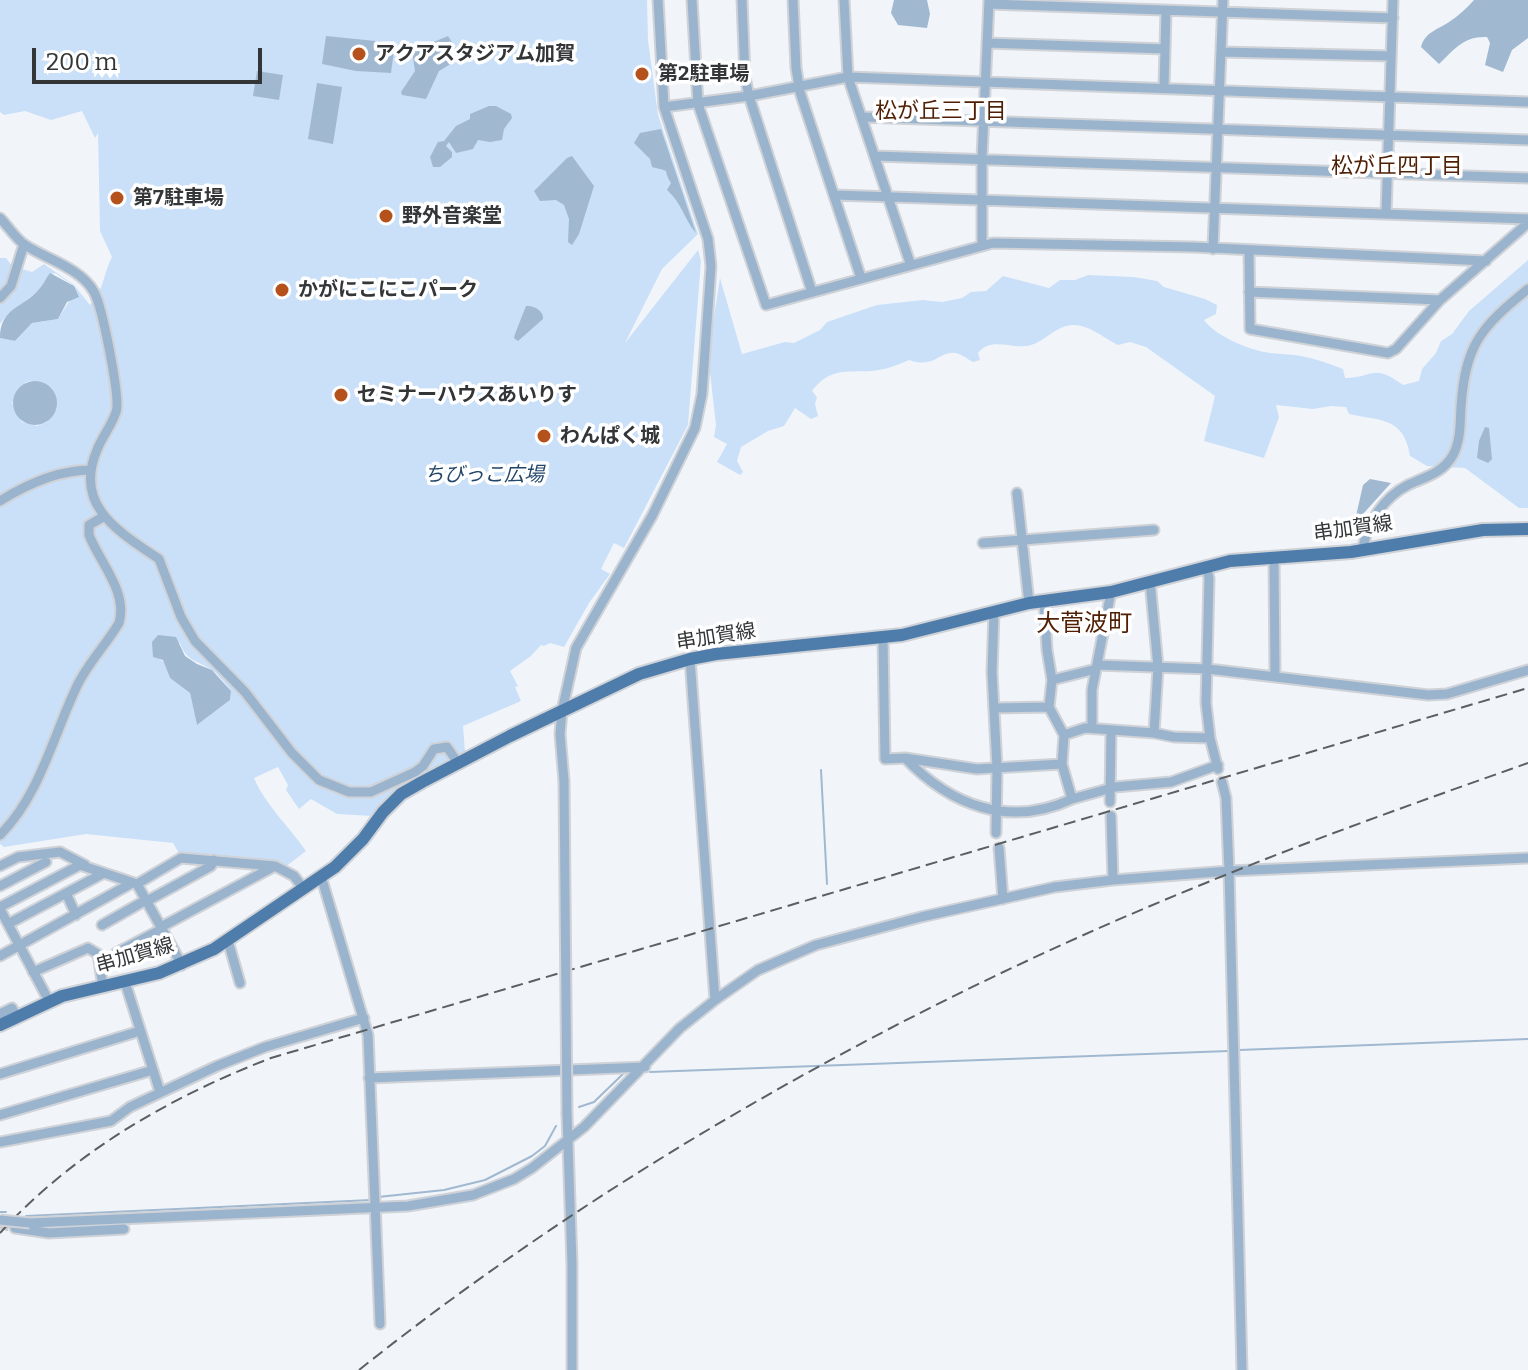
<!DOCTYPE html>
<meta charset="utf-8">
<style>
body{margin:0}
#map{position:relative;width:1528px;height:1370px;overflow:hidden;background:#f1f5fa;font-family:Bitter,serif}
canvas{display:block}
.scale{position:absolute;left:32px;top:48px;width:230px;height:36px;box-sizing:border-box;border:4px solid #333537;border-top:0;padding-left:10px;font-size:24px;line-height:28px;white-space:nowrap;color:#333537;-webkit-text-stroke:6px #fff;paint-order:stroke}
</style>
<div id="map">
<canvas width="1528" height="1370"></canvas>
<div class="scale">200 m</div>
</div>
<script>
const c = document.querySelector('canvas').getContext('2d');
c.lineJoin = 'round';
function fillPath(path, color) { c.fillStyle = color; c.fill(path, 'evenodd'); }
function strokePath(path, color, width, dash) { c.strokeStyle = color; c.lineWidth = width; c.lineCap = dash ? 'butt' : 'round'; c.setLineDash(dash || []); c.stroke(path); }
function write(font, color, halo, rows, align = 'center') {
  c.font = font + ' Bitter,"Noto Sans JP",serif'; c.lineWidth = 7; c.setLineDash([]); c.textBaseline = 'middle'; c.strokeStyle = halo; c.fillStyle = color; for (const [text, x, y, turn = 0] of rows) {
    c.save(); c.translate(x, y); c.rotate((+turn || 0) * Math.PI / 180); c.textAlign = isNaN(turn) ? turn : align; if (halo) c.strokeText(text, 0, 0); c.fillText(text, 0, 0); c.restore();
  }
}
fillPath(new Path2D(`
 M0 0H647L648 40 658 115 698 234 662 269 625 343 698 250 701 261 688 425 624 548 614 543 601 569 610 574 589 603 564 647 550 643 544 646 541 645 531 656 510 671 518 686 515 687 521 701 463 726 465 752 399 790 372 816 337 814 311 799 299 809 286 790 288 785 278 767 254 778C266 806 289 826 306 851L284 868 180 855 173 843 86 834 4 847 0 844V338L15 341 32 323 58 319 70 300 74 286 55 273C44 278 44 285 36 292 24 304 10 310 0 324V258H6L12 266 32 272 44 264 74 285 90 305C105 288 102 277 112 257L100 231 98 133 95 138 82 111 51 120 25 111 4 115 0 112ZM31 381 51 388 55 395 47 422 37 426 22 422 12 403 26 382ZM180 643C187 663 199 660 213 671 220 676 226 685 231 691L230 700 197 725 190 693 170 678 164 662 158 658Z
 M1528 260V508H1519L1465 468 1427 466 1410 456C1404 417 1381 421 1349 414L1346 407 1331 406 1313 409 1276 405 1279 417 1264 458 1204 441 1215 396 1146 347 1130 342 1118 345C1104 338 1088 324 1072 325 1054 326 1044 344 1026 346 1009 348 990 337 978 353L980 360 973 362C967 359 962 354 955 353 939 351 935 369 909 360 901 363 893 367 884 369 854 376 834 362 812 391L817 397 815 404 818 416 811 419 795 408 784 426 768 431 741 447 737 461 743 472 740 475 717 462 727 444 714 437 716 425 708 355 720 278 742 354 785 342 794 343 820 330 827 322 877 305 923 300 942 302 962 298 971 292 986 291 1003 276 1049 288 1060 280H1075L1088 275 1134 277 1157 281 1164 287 1205 299 1217 305 1216 314 1204 320C1217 337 1249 350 1270 353 1278 354 1286 354 1295 355 1311 357 1327 363 1343 369L1345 378C1375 377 1373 363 1403 385L1419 381 1422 369 1436 353 1441 341 1452 334 1469 311Z`), '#cae0f8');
fillPath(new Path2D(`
 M894 0H927L930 14 927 28 898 25 891 13Z
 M1474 0H1528V38L1512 50 1503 72 1485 65 1490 43 1487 37C1463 36 1454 50 1439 64L1421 47C1425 32 1437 30 1449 22 1458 16 1467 8 1474 0Z
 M326 36 395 43 391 73 356 71 322 64Z
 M448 36 459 53 457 60 439 71 426 99 402 95 401 92 415 71 412 51Z
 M257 71 283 75 279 100 253 96Z
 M317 83 342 87 333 144 308 139Z
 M489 106H496L511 114 512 118 504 129 502 140 490 142 478 140 473 149 456 153 449 142 446 146 452 152V157L440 167H433L430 157 438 142 444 141 456 126 470 119V114Z
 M661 129 696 233C684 219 682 203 667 190L671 183C661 167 674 173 652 167L650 159 634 143 640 133Z
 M572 156 594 186 579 234 572 245 568 242 569 219 564 205 556 200 540 201 534 191 567 158Z
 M50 273 74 286 79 297 67 302 58 319 32 323 15 341 0 338C0 307 24 308 39 289 44 284 46 278 50 273Z
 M526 306C534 305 544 311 543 319L518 341 514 338 515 334Z
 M13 403a22 22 0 1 1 44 0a22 22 0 1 1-44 0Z
 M1485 427 1489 428 1492 459 1488 463 1477 458 1479 441Z
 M1370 479 1391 483 1363 514 1356 516 1363 485Z
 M158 635 176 637 185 656 197 664 212 670 231 691 230 700 197 725 190 693 170 678 163 660 153 657 152 642Z`), '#a1b8d1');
strokePath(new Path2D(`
 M821 770 827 884
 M1239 1050 1528 1039
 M650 1072 1229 1051
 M579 1107 594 1102 625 1072
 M378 1197 444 1190 485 1180 532 1156 545 1146 556 1126
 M0 1212H6
 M26 1216 371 1200`), '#a1b8d1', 2);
strokePath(new Path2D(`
 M0 1225 15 1228`), '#cbcfd3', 9, [9, 4.5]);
const minor = new Path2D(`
 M692 0 698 104 766 305 993 243 1193 247 1486 261
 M742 0 745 77 749 96 812 292
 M793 0 796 68 800 92 861 278
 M844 0 848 77 910 263
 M989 4 1393 18
 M987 43 1165 49
 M1221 52 1391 56
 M1164 88 1166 11
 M664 107 749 96 848 77 1528 102
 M863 117 1528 140
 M875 156 1528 178
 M835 195 1528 219
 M1386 214 1393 0
 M0 218C8 226 15 238 25 245 46 259 81 268 94 292 102 306 121 399 116 412 112 425 102 437 97 450 73 506 119 532 159 559L181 617 195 641 245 692 292 753 319 780 349 792H371L415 772 423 766 434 749 447 747 458 763
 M982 244V158L989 0
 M1213 249 1223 0
 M1249 251 1250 329 1388 353 1396 349 1440 300 1528 223
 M1249 292 1440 300
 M0 298 11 286 24 244
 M1017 493 1029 603
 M0 501C27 484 58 470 91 470
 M983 543 1154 530
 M1363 548C1367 523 1384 497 1408 485 1425 477 1443 473 1453 455 1461 440 1460 423 1461 407 1465 345 1481 327 1528 289
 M1274 557 1275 676
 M1206 566 1209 578 1206 703 1210 738 1218 769
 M1044 600 1047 650 1052 680 1049 707
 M994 612 992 672 997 768 996 833
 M883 638 885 759 905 758C951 806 1010 828 1072 799
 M690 659 715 1000
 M1097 665 1208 669 1428 695 1447 694 1528 670
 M1052 680 1096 669
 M994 708 1049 707 1064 735 1062 764 1072 799 1115 787 1171 782 1218 765
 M1092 728V690L1111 592
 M1154 733 1174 737 1210 738
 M1064 735 1085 728 1154 733 1158 667 1150 581
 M905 758 977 769 1062 764
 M564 781 560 734 562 711 576 648 652 516 695 428 702 394 711 266 708 239 664 107 658 0
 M1222 782 1226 798 1229 871 1242 1370
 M1110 802 1111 730
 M1111 816 1113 880
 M0 835C40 795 53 736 77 686 88 663 106 645 119 623 128 592 100 563 89 535V525L103 517
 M999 848 1003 899
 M0 866 18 857 60 852 85 865
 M321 876 368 1035 380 1324
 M137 884 182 965
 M0 886 46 862
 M66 893 76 915
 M147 901 211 866 214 860
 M0 907 80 865 137 884 181 858 275 866 294 876 303 888
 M0 909 49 1001
 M8 924 104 873
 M102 925 146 900
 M161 927 275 866
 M228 941 240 983
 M116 953 162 929
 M0 956 132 883
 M33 972 88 948 98 954 103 987
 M125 982 160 1092
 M0 1014 12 1008 16 1016
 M0 1074 140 1031
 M369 1078 645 1067
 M567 1114 572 1264V1370
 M0 1115 153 1070
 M0 1142 111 1121 130 1107 217 1066 265 1047 364 1018
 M30 1223 408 1206 473 1195 514 1179 532 1168 584 1127 680 1028 715 1000 758 970 816 945 921 917 1055 887 1113 880 1229 871 1528 858
 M15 1228 49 1233 124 1229`);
const major = new Path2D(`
 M0 1025 62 996 159 973 214 949 335 867 363 839 383 812 401 794 422 782 510 736 639 674 690 659 716 654 902 635 1029 603 1111 592 1230 561 1351 552 1483 530 1528 529`);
strokePath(minor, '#cfd2d7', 13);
strokePath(major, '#cfd2d7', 16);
strokePath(minor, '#9bb4ce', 9);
strokePath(major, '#4e7cab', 12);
strokePath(new Path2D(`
 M0 1233C74 1152 170 1097 271 1058L1528 688
 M359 1370C606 1173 900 1008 1191 889 1302 843 1415 803 1528 763`), '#5c5f61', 2, [12, 6]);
const minorBridge = new Path2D(`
 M564 781 567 1114
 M0 1220 30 1223`);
strokePath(minorBridge, '#cfd2d7', 13, []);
strokePath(minorBridge, '#9bb4ce', 9);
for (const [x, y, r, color] of [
 [359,54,8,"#b5521c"],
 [642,74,8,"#b5521c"],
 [117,198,8,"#b5521c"],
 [386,216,8,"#b5521c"],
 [282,290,8,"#b5521c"],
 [341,395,8,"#b5521c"],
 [544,436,8,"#b5521c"]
]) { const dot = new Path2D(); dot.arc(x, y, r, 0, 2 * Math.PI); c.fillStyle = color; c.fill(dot); strokePath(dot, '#fff', 3); }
write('bold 20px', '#333537', '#fff', [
 ["アクアスタジアム加賀",375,54],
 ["第2駐車場",658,74],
 ["第7駐車場",133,198],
 ["野外音楽堂",402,216],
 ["かがにこにこパーク",298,290],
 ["セミナーハウスあいりす",357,395],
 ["わんぱく城",560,436]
], 'left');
write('italic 20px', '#22466a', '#fff', [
 ["ちびっこ広場",484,475]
]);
write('20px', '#333537', '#fff', [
 ["串加賀線",1353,529,-8],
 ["串加賀線",716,637,-9],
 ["串加賀線",135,956,-16]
]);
write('22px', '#4f2006', '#fff', [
 ["松が丘三丁目",941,112],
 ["松が丘四丁目",1397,167]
]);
write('24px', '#4f2006', '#fff', [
 ["大菅波町",1084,624]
]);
</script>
